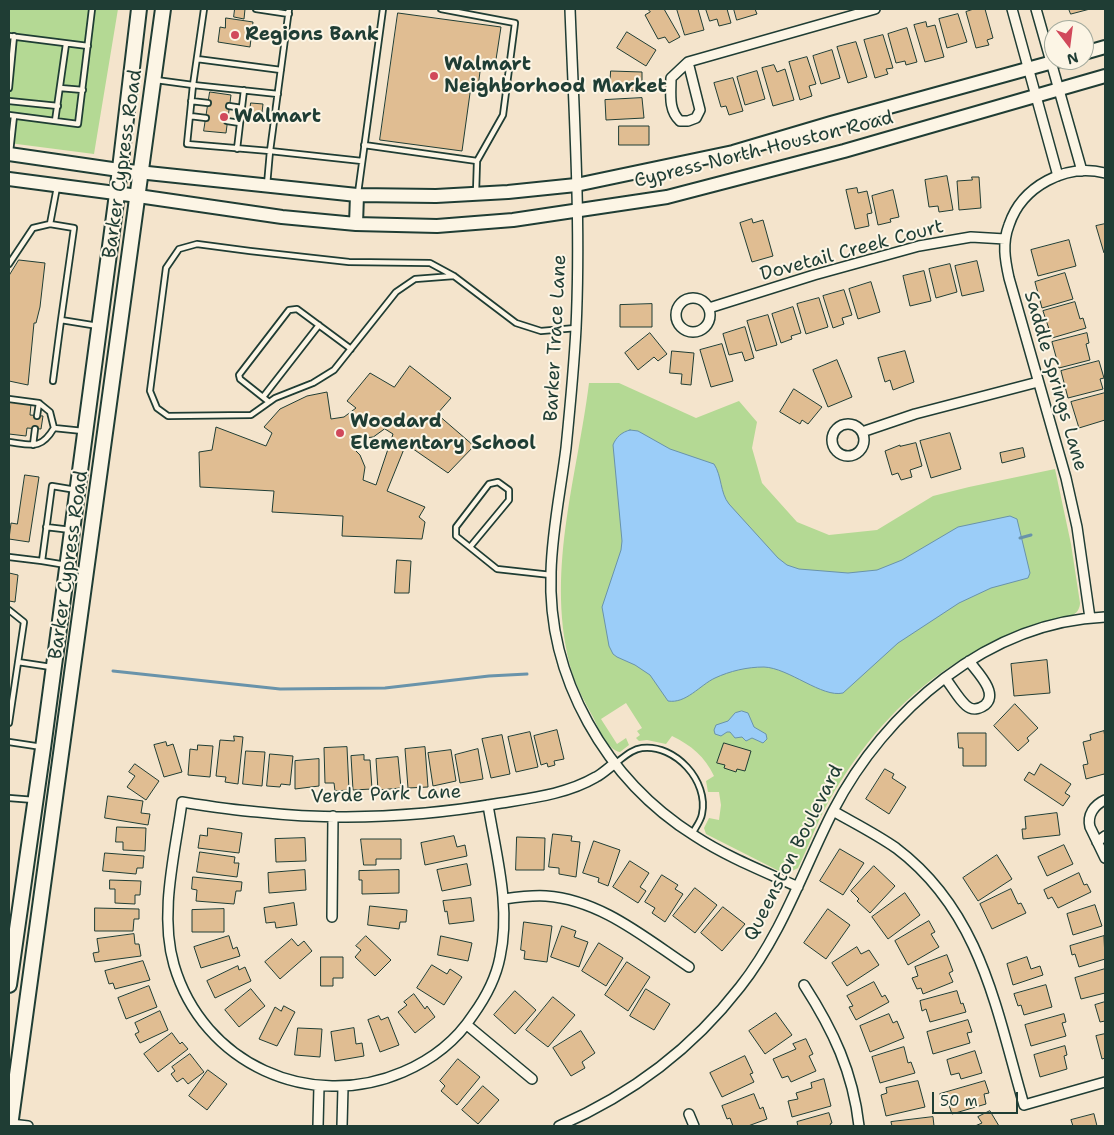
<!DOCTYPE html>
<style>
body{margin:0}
#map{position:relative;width:1114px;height:1135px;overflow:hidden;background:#f4e4cc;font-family:"Shantell Sans",sans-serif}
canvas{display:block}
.frame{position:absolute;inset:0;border:10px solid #1f3d34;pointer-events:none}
.north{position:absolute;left:1044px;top:20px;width:50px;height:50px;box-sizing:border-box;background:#fcf5e5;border:1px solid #a4ab9e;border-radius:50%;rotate:165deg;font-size:14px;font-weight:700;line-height:20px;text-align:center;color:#1f3d34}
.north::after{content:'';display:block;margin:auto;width:18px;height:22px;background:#d1495b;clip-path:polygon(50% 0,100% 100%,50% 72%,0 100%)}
.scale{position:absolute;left:932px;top:1092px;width:86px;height:22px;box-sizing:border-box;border:2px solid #1f3d34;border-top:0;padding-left:6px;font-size:15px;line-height:18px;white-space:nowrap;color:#1f3d34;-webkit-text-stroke:4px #fcf5e5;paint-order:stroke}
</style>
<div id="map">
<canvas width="1114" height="1135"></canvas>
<div class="frame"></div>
<div class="north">N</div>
<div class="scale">50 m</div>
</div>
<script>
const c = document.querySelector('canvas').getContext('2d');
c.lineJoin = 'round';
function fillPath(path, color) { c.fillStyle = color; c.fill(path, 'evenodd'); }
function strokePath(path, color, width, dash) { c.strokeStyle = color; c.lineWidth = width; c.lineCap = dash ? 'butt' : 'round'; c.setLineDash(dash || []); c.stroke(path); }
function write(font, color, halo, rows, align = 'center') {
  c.font = font + ' "Shantell Sans",sans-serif'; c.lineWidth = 4; c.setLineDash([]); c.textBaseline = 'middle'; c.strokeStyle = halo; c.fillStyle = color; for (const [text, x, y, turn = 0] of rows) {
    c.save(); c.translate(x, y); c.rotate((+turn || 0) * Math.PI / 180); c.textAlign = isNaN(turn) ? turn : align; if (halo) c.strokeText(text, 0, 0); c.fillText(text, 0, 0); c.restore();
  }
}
fillPath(new Path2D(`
 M9 9H118L94 154 9 143Z
 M589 383H619L696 418 739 401 757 422 752 448 762 483 797 522 829 535 877 530 933 496 969 487 1055 469 1071 544 1080 603C1080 608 1077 613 1073 615 1062 620 1048 621 1036 625 1006 636 978 649 951 666 899 700 860 747 830 799 817 821 809 846 798 868L788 873 779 871 706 834 704 828 709 818 719 820 721 805 719 792H708L706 781 714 776C705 757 691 745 672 736L666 744 647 740 639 741 636 738 640 735 637 731 642 728 626 703 601 719 617 744 626 738 629 745 620 752C607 750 598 727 593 717 585 702 577 688 572 672 544 576 577 479 589 383Z`), '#b4d994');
const water = new Path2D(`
 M630 430 638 431 670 449 714 464C722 476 720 493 729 504L778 558 787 565 799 569 848 573 877 570 902 560 958 527 1010 516 1017 519 1030 573 1028 578 991 588 959 603 898 643 843 693C822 698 789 668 764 667 747 667 730 671 715 678 700 685 686 704 668 701L650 675 635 665 617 657 613 654 609 646 602 607 621 550 622 541 613 445C616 437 622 432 630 430Z
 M742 711 748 713 754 727 766 734 767 739 763 743 752 738 746 741 742 737 735 738 730 732H727L721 736 715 734 714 730 716 725 728 721 735 713Z`);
fillPath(water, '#9bcdf8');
strokePath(water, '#6993aa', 1);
strokePath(new Path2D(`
 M1020 538 1031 535
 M113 671 280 689 385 688 489 676 527 674`), '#6993aa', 3);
const building = new Path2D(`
 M235 9H245L244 19 234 17Z
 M648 9H664L680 37 669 43 665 37 658 39 645 15 650 12Z
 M677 9H698L704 30 685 35Z
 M706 9H727L731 23 719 26 717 19 710 21Z
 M734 9H755L757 14 737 20Z
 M974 9H985L993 38 987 40 989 45 976 48 966 12Z
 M1069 9H1090L1071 14Z
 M398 13 501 27 495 66 481 64 478 87 471 86 462 151 380 140Z
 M958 14 967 42 947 48 939 19Z
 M226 18 253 22 250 47 218 42 220 27 225 28Z
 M926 22 927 27 935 25 944 57 925 62 914 25Z
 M907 28 917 62 906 65 905 61 896 63 888 34Z
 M627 32 656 50 646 66 617 48Z
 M883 35 893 68 886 69 888 74 875 78 864 40Z
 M856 42 867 77 848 83 837 47Z
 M832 50 840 78 821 84 813 56Z
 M807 57 816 84 809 86 812 96 800 100 789 62Z
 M774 65 777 72 785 69 794 100 773 106 762 68Z
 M611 71 642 72V91L610 90Z
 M757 71 765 99 745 105 737 77Z
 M733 78 743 111 729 115 726 106 721 107 714 83Z
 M210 92 231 95 226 133 204 131Z
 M642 98 644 118 606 120 605 100Z
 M251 103 263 104 261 121 249 120Z
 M619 126H649V145H619Z
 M947 176 953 210 939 212 938 206 929 207 925 180Z
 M972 177H979L981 208 959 210 957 181 972 180Z
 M857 188 858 193 867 191 872 213 867 214 869 226 855 229 846 190Z
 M893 190 899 217 890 219 891 222 878 225 872 196Z
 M752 219 753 223 763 220 773 256 752 262 740 223Z
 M1105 224V253H1104L1096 226Z
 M1069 240 1076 266 1038 276 1031 250Z
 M19 260 45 263 40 307 36 323H34L28 385 9 381V276Z
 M977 261 984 291 962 296 955 266Z
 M950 264 957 292 936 298 929 269Z
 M924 271 931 301 910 306 903 276Z
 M1065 273 1073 299 1042 308 1035 282Z
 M871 282 880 312 858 319 849 289Z
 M844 290 852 315 842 318 844 324 833 328 823 296Z
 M819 298 828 327 806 334 797 304Z
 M1075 302 1080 319 1083 318 1086 328 1052 338 1043 311Z
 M652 304V327H620V305Z
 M793 307 801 333 791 336 792 339 781 343 772 314Z
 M768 315 777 345 756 351 747 321Z
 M745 327 754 358 745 361 742 352 729 355 723 334Z
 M650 333 667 354 658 361 654 357 638 370 625 353Z
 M1087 333 1089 343 1086 344 1090 360 1059 368 1052 342Z
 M722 344 733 381 711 387 700 350Z
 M672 351 694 353 691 385 681 384 682 374 670 373Z
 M905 351 914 382 893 390 890 380 885 382 878 358Z
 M837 360 852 397 828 407 813 370Z
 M1099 361 1104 378 1100 379 1103 389 1068 398 1061 371Z
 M410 366 451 398 437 414 474 446 448 473 406 444 387 491 425 507 419 517 425 522 422 539 342 536 343 516 272 512 274 491 200 487 199 452 212 450 216 427 266 446 272 433 264 427 280 409 307 396 327 392 331 419 344 417 356 408 347 401 370 373 394 387ZM385 429 393 434 376 485 363 480 365 467 360 455 354 449 358 439 373 437Z
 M794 389 822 407 808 424 802 420 800 424 780 412Z
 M1105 393V420L1079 428 1071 402Z
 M9 402 31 404 30 415 43 416 41 429 27 428 26 436 9 434Z
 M950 433 961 469 931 478 920 441Z
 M916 443 922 466 910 470 912 477 901 480 898 473 892 475 885 451 900 445V446Z
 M1023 448 1025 457 1002 463 1000 453Z
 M25 475 39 477 29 542 9 539 11 523 17 524Z
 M397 560 411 561 409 593H395Z
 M9 573 18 575 15 602 9 601Z
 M1047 660 1050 693 1014 696 1011 664Z
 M1015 704 1038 728 1027 738 1029 741 1018 751 994 726Z
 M557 730 564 759 554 761 555 765 548 767 547 763 541 765 534 736Z
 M1104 731 1105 738V777L1104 774 1086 779 1083 765 1088 764 1083 742 1091 740 1090 735Z
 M530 732 538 767 516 772 508 737Z
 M958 733H986V766H963V748H959Z
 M502 735 510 774 491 778 482 739Z
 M234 736 243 737 238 784 225 782 226 777 216 776 220 740 234 741Z
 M166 742 167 746 173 744 182 772 164 777 154 745Z
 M724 743 751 751 745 771 737 769 736 772 724 768 725 765 717 763Z
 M198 745 213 746 210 777 188 775 190 749 197 750Z
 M347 747 349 790 335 791 334 783H325L324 748Z
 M425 747 428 787 408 788 405 749Z
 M478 749 483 779 460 783 455 755Z
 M451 750 456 781 433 786 428 753Z
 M246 751 265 752 262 786 243 784Z
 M270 754 293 756 290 785 281 784 280 787 267 786Z
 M364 755V760H370L372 789 353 790 351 756Z
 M398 757 401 788 378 790 376 759Z
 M319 759V786L295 789V761Z
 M135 764 159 781 146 800 127 787 135 776 129 772Z
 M1041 764 1071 784 1065 793 1070 796 1063 806 1024 780 1029 772 1034 775Z
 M885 769 894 774 892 778 906 787 889 814 866 799Z
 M108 796 143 801 141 813 150 814 148 825 105 818Z
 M1057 813 1060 835 1023 839 1022 829H1026L1025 817Z
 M117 827 146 828 145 851 123 850V842H116Z
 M208 828 242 833 239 853 198 848 200 835 207 836Z
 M553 834 572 836 571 841 580 842 576 877 559 874V868L549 867Z
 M454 836 457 847 465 845 467 856 425 865 421 843Z
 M517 837 545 838 544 870H516Z
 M305 838 306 861 276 862 275 839Z
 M361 839H401V859H376V865H364Z
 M594 841 620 850 608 886 598 882 599 878 583 873Z
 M1064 845 1073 864 1047 876 1038 857Z
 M840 849 864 863 843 895 820 881Z
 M200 852 235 857 234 863H239L237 877 197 872Z
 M105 853 144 856 143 868H137L136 874 103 871Z
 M997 855 1012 879 978 901 963 878Z
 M630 861 649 873 640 887 646 891 638 903 613 887Z
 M467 864 471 885 442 891 437 870Z
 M874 866 895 886 870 913 857 901 859 899 851 891Z
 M305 870 306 890 269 893 268 873Z
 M399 870V893L362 894V880H359V871Z
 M1079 873 1084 885 1087 884 1091 892 1058 908 1052 897 1048 899 1044 890Z
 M662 875 678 885 675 889 683 894 665 922 652 913 655 908 645 902Z
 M193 877 242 882 241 891H236L234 904 196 901 197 890 192 889Z
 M110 880 141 881 140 895H135V904L115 903V889H110Z
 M695 888 717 905 695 933 673 916Z
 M1011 889 1018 904 1021 903 1026 913 992 929 980 904Z
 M905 893 920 915 888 939 872 917Z
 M471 898 474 921 449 924 447 911 445 912 443 901Z
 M294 903 297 925 276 928 275 922 266 923 264 908Z
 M1095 905 1102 926 1073 935 1067 914Z
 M370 906 407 910 406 922H400L399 929 368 925Z
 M723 907 745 924 722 951 701 933Z
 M95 908 139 909V919H134L133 931H95Z
 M224 909V932H192V910Z
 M828 909 850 925 826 959 804 943Z
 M929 921 935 932 931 934 939 947 908 965 895 941Z
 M524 922 552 926 547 962 524 959 525 951 521 950Z
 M562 926 576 931 574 937 588 942 579 967 551 957Z
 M134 934 135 944H139L141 956 95 962 93 953 99 952 97 939Z
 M229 936 233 949 237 947 240 956 201 968 194 947Z
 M366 936 391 960 375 976 355 957 361 950 356 946Z
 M441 936 472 943 468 961 438 955Z
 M1104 936 1105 959 1079 967 1075 954 1072 955 1070 946Z
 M292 939 298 946 304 941 312 951 280 979 265 962Z
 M599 943 623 958 606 986 582 971Z
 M857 947 861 954 869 950 879 965 847 986 832 963Z
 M947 955 953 971 949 973 953 982 923 994 921 988 917 989 912 978 918 976 915 967Z
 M321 957H343V978H333V986H321Z
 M1027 957 1031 969 1040 966 1043 975 1013 985 1007 964Z
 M143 961 150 980 115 989 113 983 109 984 105 971Z
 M627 962 650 977 628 1011 605 995Z
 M432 965 447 974 450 969 462 977 444 1005 417 988Z
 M238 966 239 970 245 967 251 981 215 998 207 981Z
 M1105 969V993L1081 999 1075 978Z
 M874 982 882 997 885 995 889 1002 856 1020 849 1007 853 1006 847 996Z
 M1046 985 1052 1007 1024 1015 1021 1005 1018 1006 1014 994Z
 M149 986 157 1007 126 1019 118 998Z
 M251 989 265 1006 239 1027 225 1010Z
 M646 989 670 1004 654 1030 630 1016Z
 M515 991 536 1010 515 1034 494 1015Z
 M957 991 961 1004 963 1003 966 1012 930 1022 926 1009 922 1011 920 1001Z
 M414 994 425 1009 427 1006 435 1017 415 1033 398 1012 407 1005 404 1002Z
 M553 997 575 1015 548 1047 526 1030Z
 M1105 1002V1021L1100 1022 1095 1005Z
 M284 1006 295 1012 277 1046 259 1039 275 1007 281 1011Z
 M160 1011 168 1030 140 1043 135 1034 139 1032 135 1023Z
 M776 1013 792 1035 765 1054 749 1031Z
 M889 1014 893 1023 897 1021 904 1038 870 1052 860 1026Z
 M1064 1014 1066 1022 1062 1023 1066 1036 1031 1046 1025 1025Z
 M379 1016 381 1020 388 1017 399 1045 380 1052 368 1020Z
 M968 1020 972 1032 967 1033 970 1043 933 1054 927 1032Z
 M298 1028 322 1029 320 1057 295 1055Z
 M354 1028 356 1044 362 1043 364 1056 335 1061 331 1032Z
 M581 1031 595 1053 582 1062 585 1068 571 1076 553 1048Z
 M172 1033 180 1044 182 1042 188 1049 158 1072 144 1054Z
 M1105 1034V1058L1102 1059 1096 1036Z
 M806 1039 813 1054 809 1056 816 1071 791 1082 788 1076 782 1078 773 1059 796 1049 793 1044Z
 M1065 1046 1067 1055 1064 1056 1067 1069 1040 1077 1034 1055Z
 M904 1047 908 1063 911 1062 915 1073 880 1083 872 1057Z
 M975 1051 982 1073 961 1079 959 1073 951 1075 947 1060Z
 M190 1054 204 1072 188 1084 183 1078 177 1082 171 1074 175 1071 172 1067Z
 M745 1056 753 1073 750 1074 754 1082 722 1097 710 1073Z
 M458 1059 480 1077 457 1105 441 1091 445 1086 440 1081Z
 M208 1070 227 1084 207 1110 189 1096Z
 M824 1079 831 1106 792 1117 788 1101 798 1099 796 1093 812 1088 811 1083Z
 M918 1081 925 1107 886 1116 881 1095 887 1093 886 1088Z
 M985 1081 989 1093 984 1094 986 1104 952 1114 948 1102 943 1103 940 1094Z
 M483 1086 499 1100 478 1124 462 1110Z
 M754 1094 760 1109 763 1107 767 1119 748 1126H733L730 1118 727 1119 722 1106Z
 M990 1111 999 1126H975L982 1123 978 1117Z
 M829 1113 832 1123 830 1124 831 1126H798L797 1122Z
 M1094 1114 1097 1126H1073L1071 1120Z
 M933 1117 934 1126H892L891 1122Z`);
fillPath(building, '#e0bd92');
strokePath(building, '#1f3d34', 1);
const lane = new Path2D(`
 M256 9 289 14
 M289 9 270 151 362 161
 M441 9 515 23 503 115 477 161 476 193
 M9 36 88 46
 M197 59 281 70
 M156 80 193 85 204 9
 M9 88 14 36
 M60 88 83 90
 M9 101 58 106
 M191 101 208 103
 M229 106 242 108
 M9 115 78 124 92 9
 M190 116 206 118
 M55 121 66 44
 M227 121 240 123
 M364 145 477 161
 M237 149 244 90
 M10 152 14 116
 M267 185 270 151 187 144 193 85 278 94
 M57 187 50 224 74 228 61 320 98 326
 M358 193 383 9
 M9 264 33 228 50 224
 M454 276 415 279 396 292 334 370 313 383 275 398 251 415 168 416 157 408 150 391 166 268 179 249 197 244 250 251 349 262 430 263 454 276 516 323 541 331 576 328
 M53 381 61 320
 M263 397 319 325
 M9 399 39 403 50 412 54 428C41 450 32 445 9 442
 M269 402 240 379 239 375 289 310 297 309 351 349
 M37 416 39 403
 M54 428 83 431
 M33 445 35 429
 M46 527 71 530
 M470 547 509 500V490L498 482 489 484 456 527V536L497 569 551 575
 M9 557 42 561
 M66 565 42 561 52 486 76 490
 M9 610 24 622 9 723
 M18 662 51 667
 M9 742 42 747
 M616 763C624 757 632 749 642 748 675 744 709 781 702 814 701 821 695 828 692 834
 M9 798 34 800`);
const street = new Path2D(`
 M570 9C574 115 581 222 576 328 574 368 570 408 566 448 561 489 552 530 551 572 547 678 606 780 695 836 727 857 763 871 798 887
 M1012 9 1058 176
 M1036 9 1082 171
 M688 62 700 110 696 118 688 121H680C668 110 671 93 671 78L688 62 875 9
 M676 315a17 17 0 1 1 34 0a17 17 0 1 1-34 0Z
 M709 308 814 275 919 246 971 237 1005 239
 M832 440a16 16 0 1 1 32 0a16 16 0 1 1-32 0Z
 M862 432 915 414 1038 382
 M1090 618 1077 527 1066 478 1009 278C1005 260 1002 243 1009 225 1022 186 1066 163 1105 173
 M945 678C951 685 962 705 970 708 975 710 981 708 985 705 999 693 977 672 969 661
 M1105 800C1094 805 1087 815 1090 827L1105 858
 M488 805C496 855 511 906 500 957 496 978 486 997 473 1015 456 1041 431 1060 403 1072 310 1112 203 1064 174 965 159 914 175 854 182 802 207 806 232 810 258 812 338 821 421 817 501 803 532 798 567 794 596 777 602 774 608 768 614 764
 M833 811C854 823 876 834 896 848 981 912 996 1009 1024 1105L1105 1082
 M1097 842 1105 836
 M504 899C518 897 532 895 546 896 601 900 645 938 689 967
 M332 917 333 816
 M804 985C833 1030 853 1072 859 1126
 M467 1025 532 1079
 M689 1114 694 1126
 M11 1124 28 1126
 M318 1126 319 1086
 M342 1126 343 1087
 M559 1126C630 1095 692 1049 740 987 782 934 803 870 833 811 885 710 988 622 1105 617`);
const secondary = new Path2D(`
 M1084 53 1105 47
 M9 154 119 170 357 195 436 196 508 192 576 185 733 152 831 123 1060 60
 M9 179 138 196 282 217 356 224 437 226 513 220 667 197 844 151 1105 76
 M356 224 357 195`);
const primary = new Path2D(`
 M9 985 43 748 117 194 139 9
 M10 1126 163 9`);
strokePath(lane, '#1f3d34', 8);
strokePath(street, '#1f3d34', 12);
strokePath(secondary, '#1f3d34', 16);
strokePath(primary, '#1f3d34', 18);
strokePath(lane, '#fcf5e5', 4.5);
strokePath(street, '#fcf5e5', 9);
strokePath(secondary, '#fcf5e5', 12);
strokePath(primary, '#fcf5e5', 14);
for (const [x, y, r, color] of [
 [235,35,5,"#d1495b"],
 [434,76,5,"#d1495b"],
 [224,117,5,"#d1495b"],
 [340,433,5,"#d1495b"]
]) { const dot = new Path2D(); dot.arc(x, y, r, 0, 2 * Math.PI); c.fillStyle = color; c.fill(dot); strokePath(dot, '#fcf5e5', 2); }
write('bold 19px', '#1f3d34', '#fcf5e5', [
 ["Regions Bank",245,35],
 ["Walmart",444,65],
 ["Neighborhood Market",444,87],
 ["Walmart",234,117],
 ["Woodard",350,422],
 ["Elementary School",350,444]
], 'left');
write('19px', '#1f3d34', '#fcf5e5', [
 ["Cypress North Houston Road",764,150,-14],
 ["Barker Cypress Road",123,164,-82],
 ["Dovetail Creek Court",852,251,-15],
 ["Barker Trace Lane",556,338,-87],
 ["Saddle Springs Lane",1055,381,74],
 ["Barker Cypress Road",69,565,-82],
 ["Verde Park Lane",386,795,-2],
 ["Queenston Boulevard",794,853,-63]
]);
</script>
